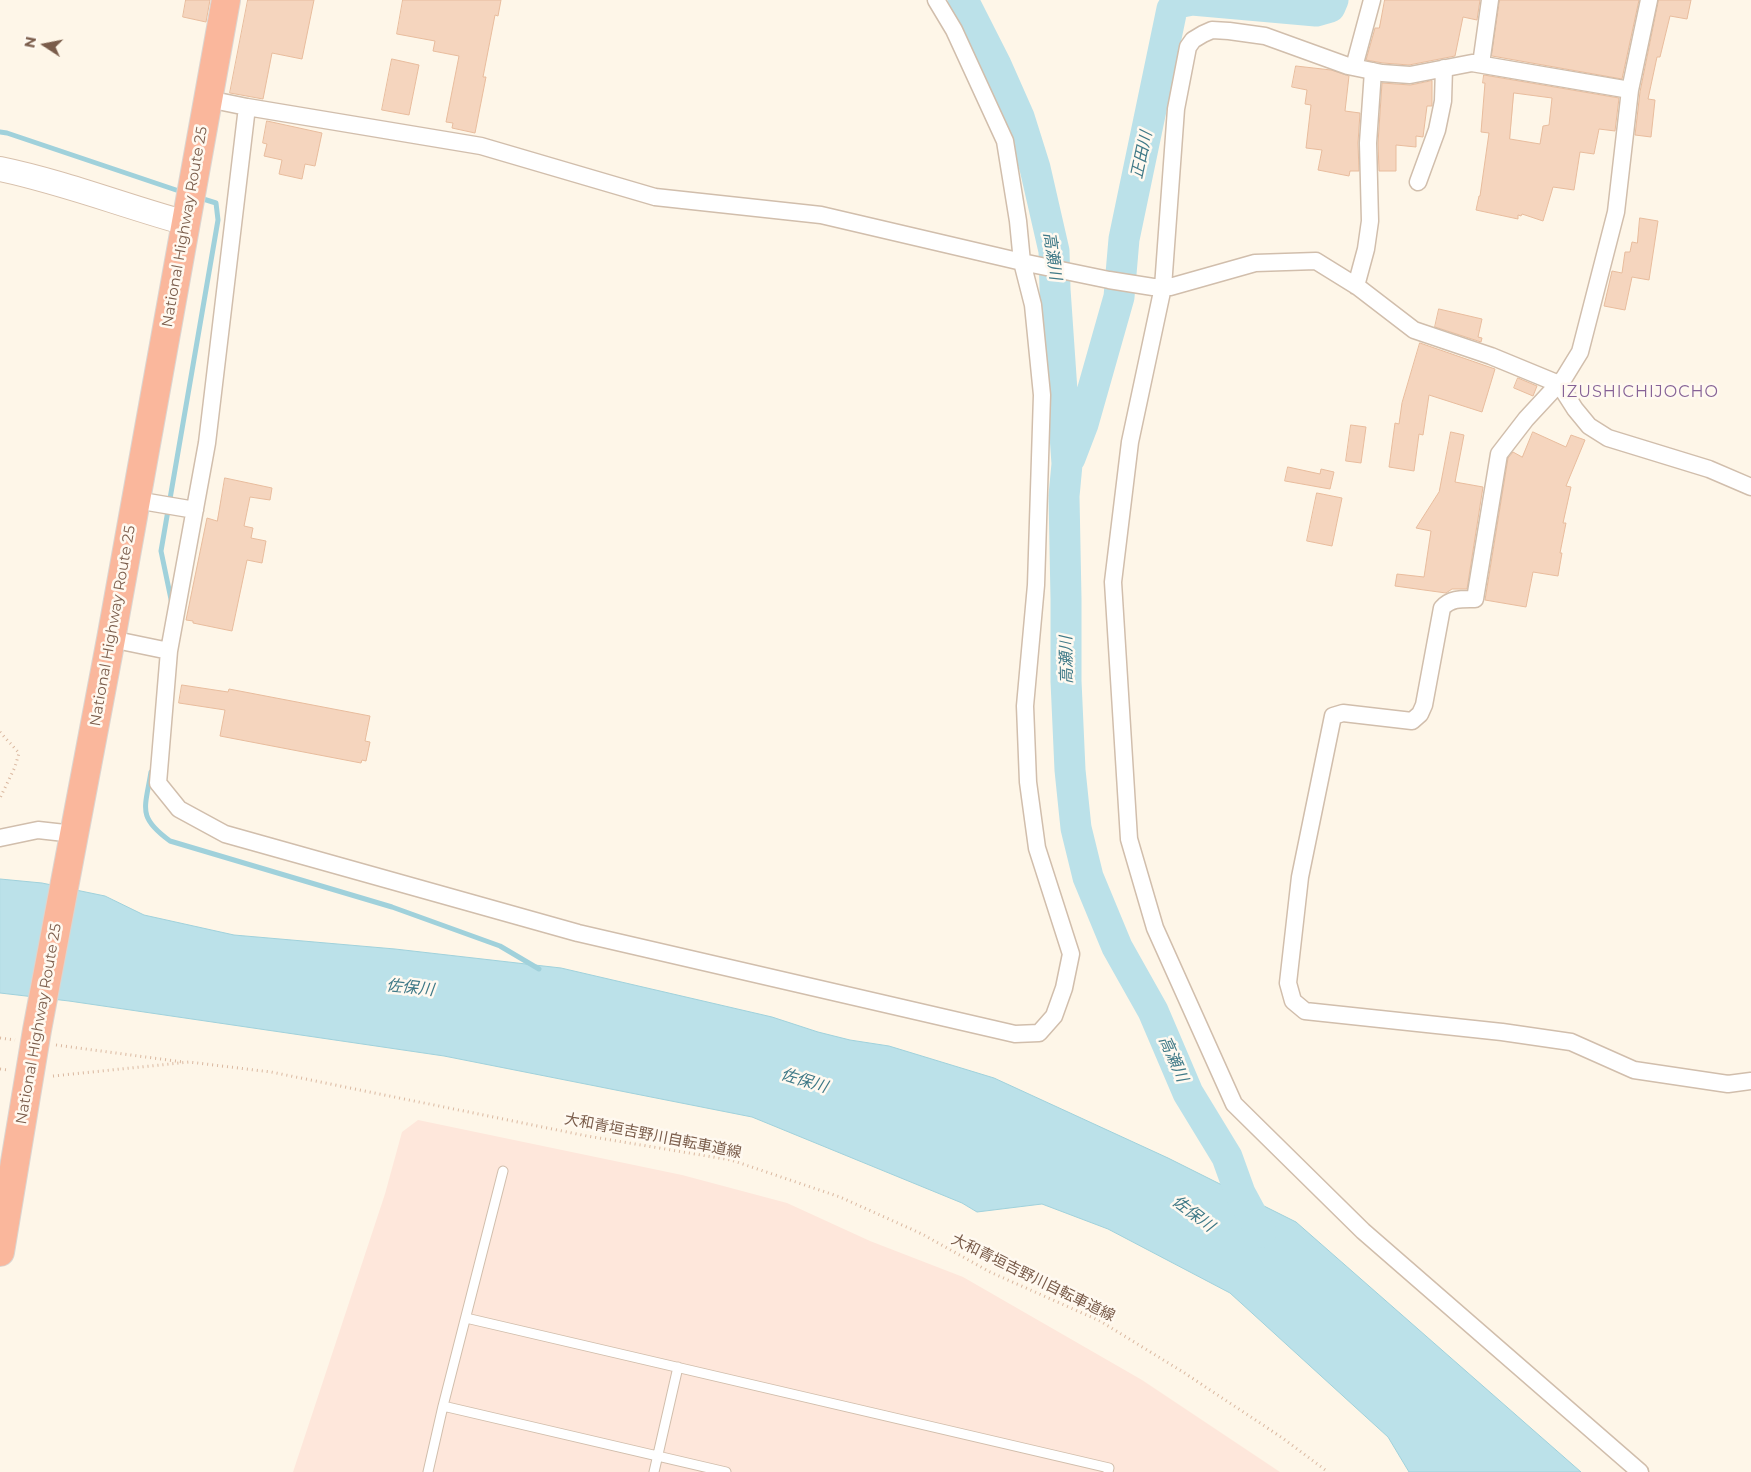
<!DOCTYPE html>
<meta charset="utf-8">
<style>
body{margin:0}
#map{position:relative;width:1751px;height:1472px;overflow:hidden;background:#fef6e8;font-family:Montserrat,sans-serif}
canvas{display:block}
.north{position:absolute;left:20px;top:20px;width:50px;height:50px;-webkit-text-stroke:4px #fff9f0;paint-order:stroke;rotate:281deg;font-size:14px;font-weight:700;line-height:20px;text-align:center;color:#7a5c4a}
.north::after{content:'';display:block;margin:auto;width:18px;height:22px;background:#7a5c4a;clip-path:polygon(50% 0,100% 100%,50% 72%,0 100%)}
</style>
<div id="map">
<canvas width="1751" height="1472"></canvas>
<div class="north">N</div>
</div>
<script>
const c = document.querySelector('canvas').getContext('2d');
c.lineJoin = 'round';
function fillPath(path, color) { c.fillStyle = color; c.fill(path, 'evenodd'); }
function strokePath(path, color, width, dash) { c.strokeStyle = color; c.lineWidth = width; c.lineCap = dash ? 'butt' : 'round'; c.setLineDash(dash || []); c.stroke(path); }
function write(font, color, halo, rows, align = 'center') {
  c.font = font + ' Montserrat,"Noto Sans JP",sans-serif'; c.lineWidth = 5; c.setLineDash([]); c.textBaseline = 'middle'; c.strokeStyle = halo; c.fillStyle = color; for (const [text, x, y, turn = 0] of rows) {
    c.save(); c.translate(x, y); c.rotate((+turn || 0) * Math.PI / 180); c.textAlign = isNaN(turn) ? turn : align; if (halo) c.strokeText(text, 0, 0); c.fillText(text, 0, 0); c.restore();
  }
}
fillPath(new Path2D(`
 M418 1120 682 1175 787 1203 870 1241 963 1277 1142 1380 1280 1472H293L385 1194 402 1132Z`), '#fee7db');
const water = new Path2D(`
 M0 879 42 883 105 896 144 915 234 935 395 949 561 968 772 1017 818 1032 850 1040 889 1046 994 1078 1168 1158 1296 1222 1581 1472H1409L1388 1437 1230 1293 1108 1229 1042 1204 977 1212 962 1203 752 1117 444 1056 69 1001 0 993Z`);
fillPath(water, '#bbe1e9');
strokePath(water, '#a0d1db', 1);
strokePath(new Path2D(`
 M0 132 7 133 182 192
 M172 604 161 551 218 220 216 203 200 198
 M151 772C145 809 137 817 170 841L392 907 500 946 539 969`), '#a0d1db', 5);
strokePath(new Path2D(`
 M963 0 996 65 1019 117 1035 168 1054 251 1055 289 1067 464 1064 496 1066 599V681L1070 770 1076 828 1088 877 1117 947 1153 1011 1188 1093 1227 1157 1240 1193 1261 1232
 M1070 458 1083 424 1119 297 1124 239 1172 9 1177 3 1192 0 1316 11 1330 7 1333 0`), '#bbe1e9', 31);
const building = new Path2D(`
 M186 0H210L206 22 183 17Z
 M248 0H314L302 59 272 53 263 99 230 93Z
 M403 0H501L498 16 495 15 483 77H486L475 133 452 128 453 123 446 122 459 56 433 51 435 41 397 34Z
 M1385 0H1480L1477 20 1463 17 1455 56 1409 65 1383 63 1366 60 1375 28H1379Z
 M1500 0H1639L1622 79 1492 56Z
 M1659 0H1691L1687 19 1670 16 1660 57H1657L1648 99 1655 100 1651 137 1635 135 1640 92Z
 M392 59 419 65 409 115 382 110Z
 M1296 66 1331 70 1349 76 1345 111 1360 113 1358 143 1359 171H1350L1349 176 1318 170 1322 150 1306 148 1311 105 1305 104 1307 90 1292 87Z
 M1484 75 1619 98 1615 131 1599 129 1594 154 1580 152 1574 190 1553 187 1543 221 1522 214 1521 216 1518 215V219L1476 210 1479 196H1480L1489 133 1481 132 1485 83H1483ZM1514 93 1552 98 1549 125 1543 126 1540 144 1510 139Z
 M1432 81V106H1427L1423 137 1416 136V147L1396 145V171H1379L1378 143 1382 83 1410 85Z
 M267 121 322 133 315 166 305 164 302 179 279 174 282 160 264 156 267 144 263 143Z
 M1640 218 1658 221 1649 280 1632 277 1625 310 1604 306 1612 271 1622 273 1625 252H1630L1632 242 1637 243Z
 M1439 309 1482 319 1478 337 1482 338 1481 342 1435 327Z
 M1420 343 1495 369 1482 412 1429 395 1423 435 1419 434 1414 471 1389 467 1395 423 1399 424 1402 403Z
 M1518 378 1537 386 1533 396 1514 388Z
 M1351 425 1366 427 1361 463 1346 461Z
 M1451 432 1464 435 1455 482 1483 487 1467 589H1452L1446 593 1395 586 1397 574 1424 577 1431 531 1416 528 1439 492Z
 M1533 432 1566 447 1571 435 1585 440 1566 486 1571 487 1563 523H1566L1560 553H1562L1558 576 1533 572 1526 607 1485 600 1508 458 1513 452 1522 457Z
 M1288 467 1320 474 1321 469 1334 472 1330 489 1285 481Z
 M225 478 272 488 270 500 250 497 244 526 253 528 251 538 266 541 262 563 247 560 232 631 193 623V621L186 620 207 518 217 521Z
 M1317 493 1342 498 1332 546 1307 541Z
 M182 685 228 692 229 689 370 716 365 741 370 742 366 761 362 760 361 763 220 736 225 710 179 703Z`);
fillPath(building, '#f5d5be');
strokePath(building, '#e8bc9d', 1);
const lane = new Path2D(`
 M466 1318 1109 1468 1108 1472
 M443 1406 726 1472
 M428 1472 443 1406 503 1171
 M654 1472 678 1367`);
const street = new Path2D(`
 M1649 0 1630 90 1616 212 1580 352 1564 378 1526 419 1499 454 1475 599C1462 599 1451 598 1442 608L1424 705 1420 714 1412 721 1343 713 1333 716 1300 877 1288 983 1293 1001 1305 1011 1502 1032 1571 1042 1634 1070 1728 1084 1751 1081
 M1481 64 1490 0
 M1354 67 1372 0
 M1630 90 1472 63 1410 75 1382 73 1348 66 1265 36 1229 31 1212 30 1203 34 1193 40 1188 47 1176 109 1163 287 1130 442 1113 582 1129 839 1155 928 1234 1104 1363 1231 1640 1472
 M208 99 247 107 481 146 655 197 821 215 1022 262 1109 280 1153 287H1170L1255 263 1316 261 1358 287 1414 330 1491 356 1559 384 1575 409 1589 426 1608 438 1709 469 1751 487
 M247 107 207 443 169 651 158 783 179 809 225 834 578 933 1015 1034 1039 1033 1054 1016 1064 988 1071 954 1037 848 1028 782 1025 706 1036 585 1042 395 1033 305 1022 262 1018 221 1005 141 954 30 936 0
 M1418 182 1437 130 1443 101 1444 68
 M1356 286 1366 249 1370 221 1368 143 1373 71
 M136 500 195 510
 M111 639 169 651
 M0 838 38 830 74 834`);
const secondary = new Path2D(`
 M0 169C63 182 124 206 186 223`);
const highway = new Path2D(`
 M0 1252 37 1030 111 639 226 0`);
strokePath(lane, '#d1beac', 11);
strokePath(street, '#d1beac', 19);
strokePath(secondary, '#d7c0ac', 26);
strokePath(highway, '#dcd5d0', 30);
strokePath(new Path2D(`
 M0 732 19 753 15 767 0 798
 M0 1038 15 1040
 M56 1045 183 1062
 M0 1069 8 1070
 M53 1076 189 1062 271 1072 587 1136 731 1160 840 1197 922 1234 990 1272 1100 1321 1183 1372 1281 1437 1328 1472`), '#dab8a0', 3, [1, 4]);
strokePath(lane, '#fff', 9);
strokePath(street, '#fff', 16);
strokePath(secondary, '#fff', 24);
strokePath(highway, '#fab79c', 28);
write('15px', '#7a5c4a', '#fff9f0', [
 ["National Highway Route 25",185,227,-80],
 ["National Highway Route 25",113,626,-80],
 ["National Highway Route 25",39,1024,-80],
 ["大和青垣吉野川自転車道線",653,1136,11],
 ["大和青垣吉野川自転車道線",1033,1278,26]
]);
write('italic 16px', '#3f7987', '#fff9f0', [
 ["正田川",1142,155,-78],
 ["高瀬川",1052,256,82],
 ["高瀬川",1067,660,-91],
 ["佐保川",410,988,6],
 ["高瀬川",1173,1059,66],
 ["佐保川",804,1081,17],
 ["佐保川",1193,1214,37]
]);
c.letterSpacing = '1px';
write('16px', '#866296', '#fff9f0', [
 ["IZUSHICHIJOCHO",1640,392]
]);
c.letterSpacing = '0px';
</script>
